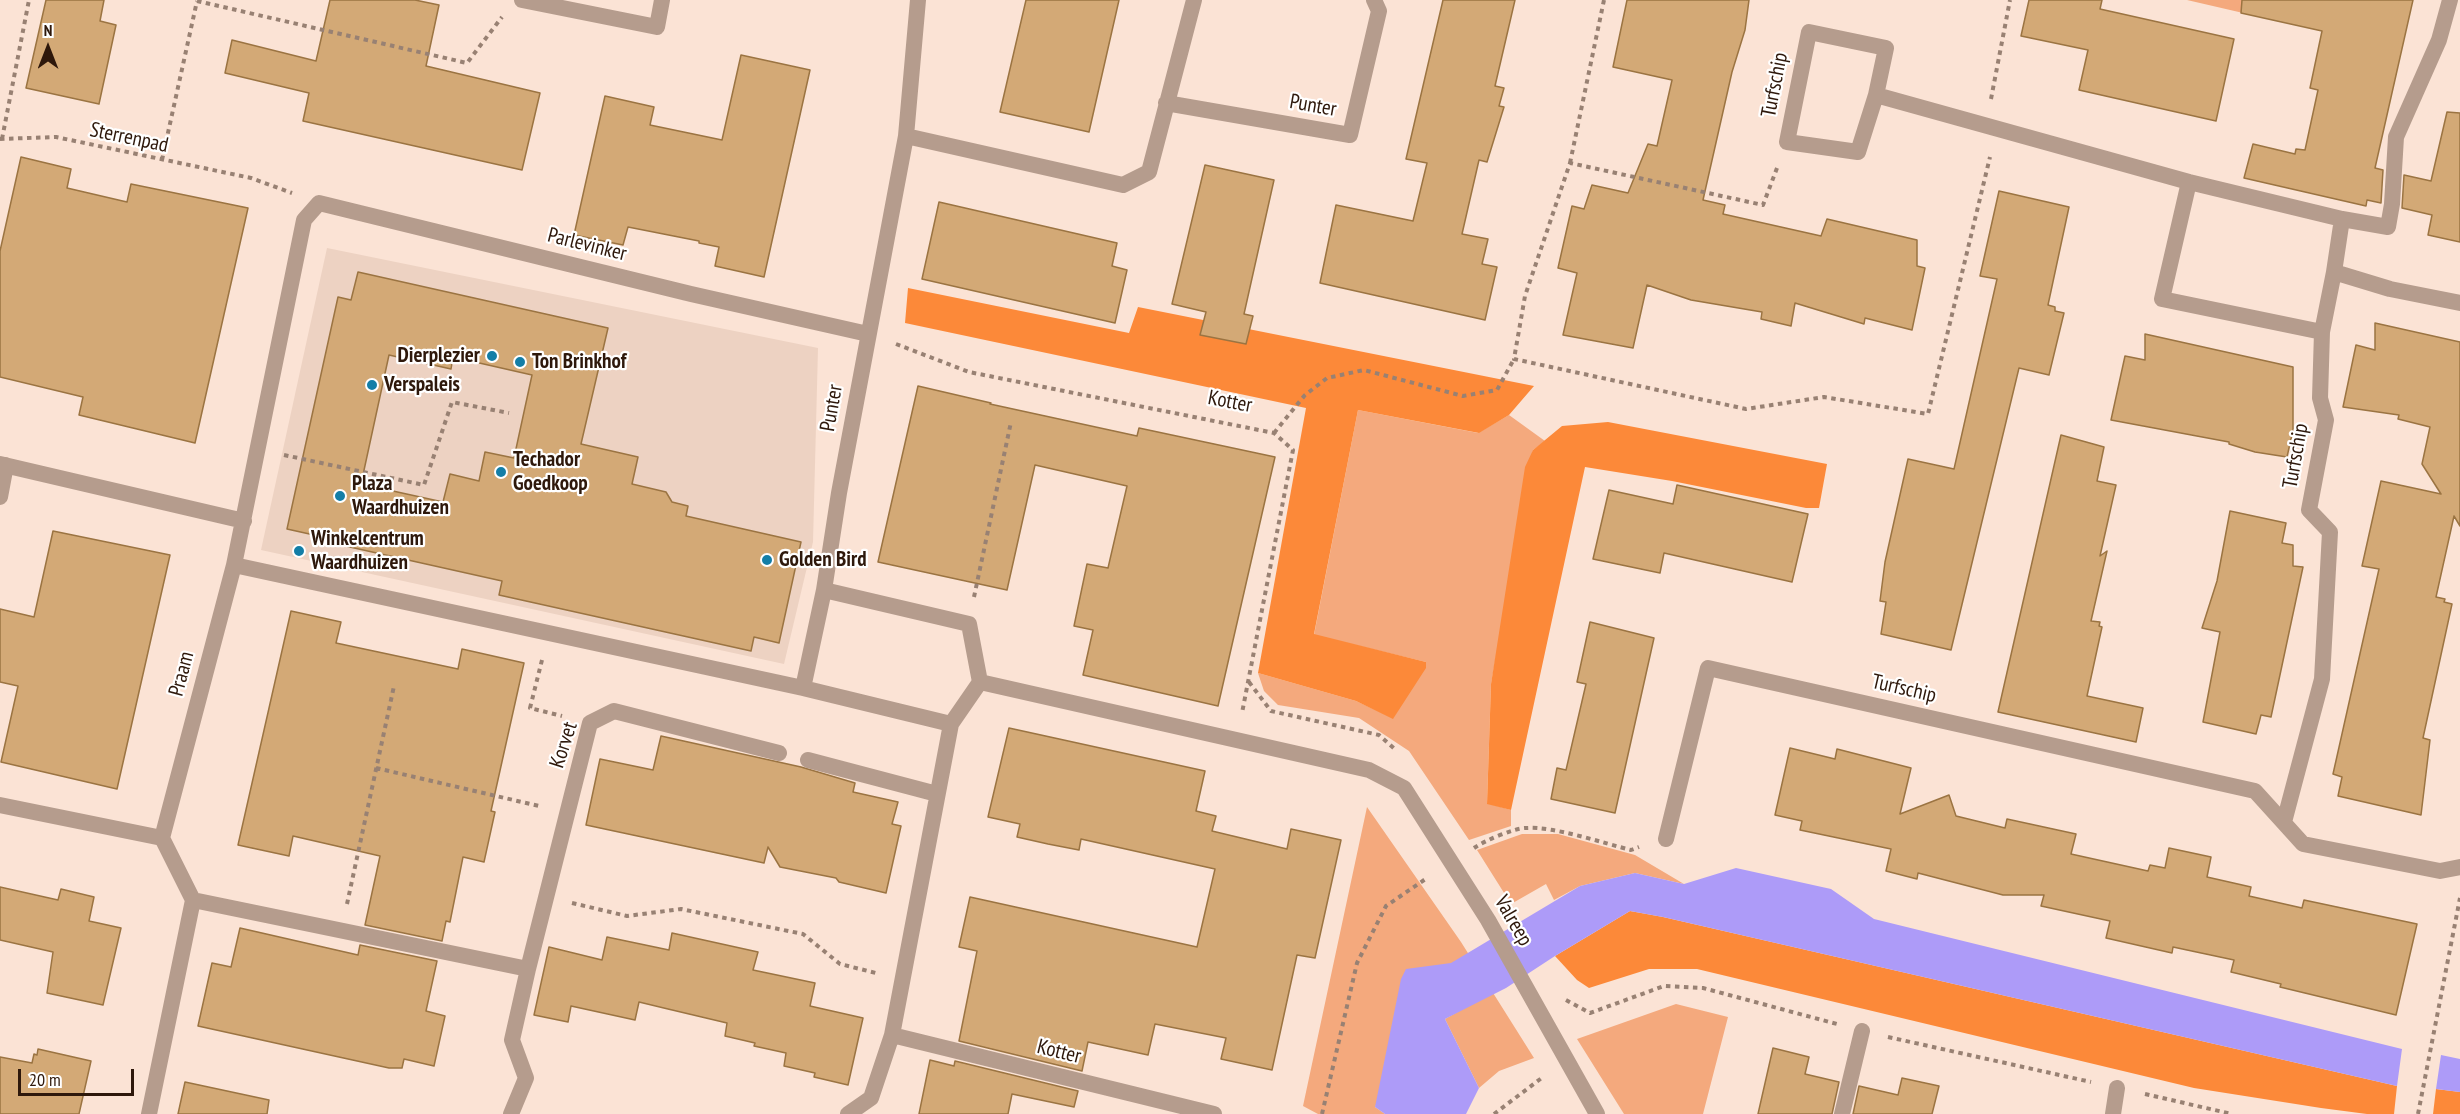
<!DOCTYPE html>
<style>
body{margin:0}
#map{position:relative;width:2460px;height:1114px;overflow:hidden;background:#fbe3d5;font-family:"PT Sans Narrow",sans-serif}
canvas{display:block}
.north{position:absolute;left:18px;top:18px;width:60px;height:60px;-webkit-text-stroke:4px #fff;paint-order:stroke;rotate:0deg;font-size:16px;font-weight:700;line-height:24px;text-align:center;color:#2e180b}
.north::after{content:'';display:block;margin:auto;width:21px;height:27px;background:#2e180b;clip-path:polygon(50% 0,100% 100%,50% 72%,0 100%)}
.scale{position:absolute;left:18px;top:1069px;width:116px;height:27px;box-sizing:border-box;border:3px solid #2e180b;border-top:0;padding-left:8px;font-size:18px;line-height:21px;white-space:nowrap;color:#2e180b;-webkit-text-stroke:4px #fff;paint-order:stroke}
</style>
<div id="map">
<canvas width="2460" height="1114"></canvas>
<div class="north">N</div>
<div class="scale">20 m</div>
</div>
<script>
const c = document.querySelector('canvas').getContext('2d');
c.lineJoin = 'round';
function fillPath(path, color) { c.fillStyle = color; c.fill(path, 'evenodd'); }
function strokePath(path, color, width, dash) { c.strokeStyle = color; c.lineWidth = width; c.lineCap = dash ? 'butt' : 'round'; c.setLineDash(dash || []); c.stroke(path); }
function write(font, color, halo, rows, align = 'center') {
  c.font = font + ' "PT Sans Narrow",sans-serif'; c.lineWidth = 4.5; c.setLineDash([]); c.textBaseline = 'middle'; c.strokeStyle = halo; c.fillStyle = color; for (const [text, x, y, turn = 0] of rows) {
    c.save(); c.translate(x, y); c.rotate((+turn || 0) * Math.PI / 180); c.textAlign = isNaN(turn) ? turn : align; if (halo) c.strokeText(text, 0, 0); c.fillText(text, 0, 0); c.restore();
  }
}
fillPath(new Path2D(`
 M327 248 818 348 813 542 784 664 261 550Z`), '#edd2c2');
fillPath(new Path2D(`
 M2187 0H2262L2256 16Z
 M1358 410 1478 433 1509 415 1545 441 1533 450 1491 684 1487 803 1511 810V826L1469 840 1409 751 1359 718 1278 705 1264 691 1258 673 1356 701 1393 718 1426 662 1314 635Z
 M1367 807 1461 942 1534 1058 1499 1071 1479 1088 1445 1019 1482 998 1451 963 1375 1107 1385 1114H1318L1303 1106Z
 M1522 834H1558L1635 855 1684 884 1635 873 1580 886 1554 900 1546 884 1511 904 1477 850Z
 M1676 1004 1728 1017 1703 1114H1624L1577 1039Z`), '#f4a97d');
fillPath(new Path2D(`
 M908 288 1129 333 1138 307 1534 386 1509 415 1479 433 1358 410 1314 634 1426 662V668L1393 719 1356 701 1258 673 1306 408 905 323Z
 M1608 422 1827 464 1819 508H1806L1672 481 1585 467 1511 810 1487 804 1491 684 1525 467 1533 450 1562 426Z
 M1630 911 1663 917 2397 1086 2394 1114H2367L2321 1108 2194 1088 1697 969H1649L1589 988 1577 980 1555 956Z
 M2436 1089 2460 1092V1114H2433Z`), '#fc8939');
fillPath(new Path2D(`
 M1736 868 1831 889 1874 919 2402 1049 2397 1086 1663 917 1630 911 1555 956 1506 988 1445 1019 1479 1088 1466 1114H1385L1375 1107 1401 979 1406 969 1451 963 1580 886 1635 873 1684 884Z
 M2441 1055 2460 1059V1092L2436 1089Z`), '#ad9bf8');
const building = new Path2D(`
 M46 0H104L100 21 116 25 99 104 26 88Z
 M330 0H415L439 5 426 66 540 93 522 170 303 121 309 93 225 73 232 40 316 61Z
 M1026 0H1119L1089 132 1000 112Z
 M1443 0H1515L1495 86 1504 88 1499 106 1504 107 1487 162 1479 160 1462 234 1488 239 1482 264 1497 267 1485 320 1320 283 1336 205 1413 221 1427 163 1406 159Z
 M1627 0H1749L1745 30 1732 72 1703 200 1725 205 1723 214 1821 236 1827 219 1917 240V266L1925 268 1912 330 1865 318 1864 324 1795 303 1791 326 1761 319 1762 312 1691 300 1647 285 1633 348 1563 335 1577 273 1558 268 1572 206 1584 209 1592 185 1628 193 1648 144 1657 146 1672 80 1613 67Z
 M2029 0H2102L2100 9 2234 39 2216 121 2079 90 2088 50 2021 36Z
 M2242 0H2413L2375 168 2383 170 2381 203 2367 200 2366 206 2244 178 2253 144 2295 154 2296 149 2305 150 2318 90 2310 88 2322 31 2241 13Z
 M741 55 810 70 764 277 715 266 719 247 699 243V241L628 227 623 245 574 235 605 96 654 107 650 125 722 140Z
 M2447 112 2460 113V242L2428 235 2432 215 2402 208 2404 175 2431 181Z
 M21 157 71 169 67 188 127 202 131 184 248 208 195 443 79 415 83 397 0 377V251Z
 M1205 165 1274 180 1244 314 1253 316 1246 344 1200 335 1206 312 1172 304Z
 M1999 191 2069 207 2048 305 2055 307V311L2064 313 2049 375 2019 368 1951 650 1881 634 1886 602 1880 601 1885 562 1908 459 1954 469 1997 279 1980 276Z
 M939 202 1117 243 1112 266 1127 270 1115 323 922 279Z
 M358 272 608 328 581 444 638 457 632 484 666 492 672 502 688 506 686 516 801 542 779 643 754 637 751 651 499 595 502 581 314 539V535L287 529 338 297 351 300ZM389 355 451 369 453 357 532 375 514 458 485 452 479 481 450 474 443 502 361 484Z
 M2375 323 2460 342V526L2454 516 2436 597 2445 599 2444 602 2452 604 2423 738 2430 740 2421 815 2338 796 2342 777 2333 774 2379 569 2362 566 2381 481 2441 494 2422 464 2430 427 2398 419 2399 415 2343 407 2356 345 2375 350Z
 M2145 334 2293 367V430L2287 457 2255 452 2229 444V442L2111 420 2125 356 2145 360Z
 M918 386 991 403 990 404 1137 436 1139 428 1275 457 1218 706 1083 675 1093 630 1074 626 1087 564 1108 568 1127 486 1035 465 1007 590 878 562Z
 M2061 435 2104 447 2097 481 2116 485 2100 556 2107 551 2091 621 2100 622 2099 626 2102 627 2087 696 2143 708 2136 742 1998 712Z
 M1677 485 1808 514 1792 582 1664 553 1660 573 1593 559 1609 490 1673 504Z
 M2230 511 2286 523 2282 543 2293 545V566L2303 567 2271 717 2261 715 2256 734 2203 722 2220 632 2202 628 2217 581Z
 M53 531 170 555 117 789 1 762 18 686 0 682V609L34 617Z
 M291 611 341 622 336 643 458 669 462 649 524 663 491 811 495 812 484 862 463 857 450 922 446 921 442 941 365 925 380 856 293 836 289 856 238 845Z
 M1590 622 1654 638 1615 813 1551 799 1557 768 1566 770 1586 684 1577 682Z
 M1009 728 1205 771 1196 811 1216 816 1212 831 1287 849 1291 829 1341 840 1315 958 1297 955 1272 1070 1221 1059 1226 1038 1155 1024 1148 1055 1088 1042 1082 1071 959 1041 977 951 959 947 970 897 1197 947 1215 869 1081 839 1079 850 1048 844 1017 837 1020 824 988 817Z
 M661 736 801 767 855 783 853 792 898 802 892 824 901 826 886 893 839 882 836 878 780 867 768 847 764 863 586 825 600 759 653 770Z
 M1790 748 1835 759 1837 749 1911 768 1900 814 1949 795 1956 816 2005 828 2007 819 2076 834 2071 854 2148 871 2150 865 2165 868 2169 848 2211 857 2207 877 2251 887 2249 896 2302 908 2304 900 2417 924 2396 1015 2280 987 2281 984 2231 972 2234 960 2173 947 2172 953 2106 938 2110 921 2041 906 2044 895H2003L1918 873 1917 879 1886 871 1891 849 1800 830 1802 821 1775 815Z
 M0 887 58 900 61 889 94 897 89 921 121 928 103 1005 47 993 53 952 0 940Z
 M240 928 358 955 360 945 437 961 426 1011 445 1016 434 1066 404 1059 402 1068H389L198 1026 212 963 231 967Z
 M672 933 758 952 753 970 815 983 810 1006 863 1018 848 1085 814 1077 815 1073 784 1066 786 1053 754 1046 755 1043 725 1036 727 1023 668 1009 639 1002 635 1020 571 1006 568 1022 534 1015 549 947 602 960 607 937 669 950Z
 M1773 1048 1809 1057 1805 1074 1839 1082 1832 1114H1758Z
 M38 1049 91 1061 79 1114H0V1057L32 1063 34 1054 37 1055Z
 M930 1060 954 1066 955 1061 1078 1091 1074 1107 1012 1094 1008 1114H919Z
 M1902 1078 1939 1086 1932 1114H1853L1859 1086 1898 1095Z
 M185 1082 269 1100 267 1114H178Z`);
fillPath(building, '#d3a976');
strokePath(building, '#9b7442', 1.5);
strokePath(new Path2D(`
 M197 1 467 63 502 17
 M1991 99 2010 0
 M0 139 56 137 251 178 292 193
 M2 139 29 0
 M162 160 197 1
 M1570 163 1604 0
 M1777 168 1763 205 1570 163 1525 296 1514 359 1746 409 1824 397 1928 414 1990 157
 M896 344 969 372 1274 433 1293 450 1242 713
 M1274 433 1305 395 1327 378 1364 370 1463 396 1497 390 1514 359
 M284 455 424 485 452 402 509 413
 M974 597 1011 422
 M542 660 530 708 562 716
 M1249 682 1271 711 1379 735 1396 750
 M376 768 539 806
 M1474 848C1484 841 1514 828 1526 828 1553 826 1603 843 1631 850L1639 847
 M572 903 627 916 681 909 803 934 840 964 876 973
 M347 904 394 686
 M1566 1000 1590 1013 1664 986 1703 988 1837 1024
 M1888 1037 2091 1082
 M2145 1094 2232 1114
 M1322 1114 1357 963 1386 906 1427 878
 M1494 1114 1543 1077
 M2418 1114 2460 898`), '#988173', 4, [4.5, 4.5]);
strokePath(new Path2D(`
 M522 0 657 27 662 0
 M2450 0 2439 40 2396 137 2392 204 2388 227 2342 219 2334 272 2390 289 2460 303
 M1876 95 1886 48 1809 32 1787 142 1858 152 1876 95 2189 182 2342 219
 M1166 103 1350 135 1379 11 1374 0
 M906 136 1123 185 1149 172 1194 0
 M2189 182 2162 299 2322 332 2320 398 2326 420 2309 510 2330 532 2322 679 2284 822
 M2322 332 2334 272
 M0 464 244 521
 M0 497 6 465
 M234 565 803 688 951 724
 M824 590 969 624 980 682 951 724 892 1035 871 1098 848 1114
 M980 682 1369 770 1404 788 1488 920 1597 1114
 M803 688 824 590 839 493 906 136 918 0
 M808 760 937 794
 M0 805 162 838
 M1666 839 1708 668 2255 791 2303 844 2440 871 2460 867
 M193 900 528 969 590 723 614 711 779 753
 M892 1035 1214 1114
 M149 1114 193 900 162 838 234 565 304 220 319 203 691 294 868 334
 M511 1114 526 1078 512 1040 528 969
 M1842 1114 1862 1031
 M2113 1114 2117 1088`), '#b59c8d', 16);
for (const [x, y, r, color] of [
 [492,356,6,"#137ea7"],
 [520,362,6,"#137ea7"],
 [372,385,6,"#137ea7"],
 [501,472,6,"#137ea7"],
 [340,496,6,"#137ea7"],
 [299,551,6,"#137ea7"],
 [767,560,6,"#137ea7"]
]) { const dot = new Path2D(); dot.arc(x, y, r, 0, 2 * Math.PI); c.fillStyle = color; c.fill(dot); strokePath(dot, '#fff', 2); }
write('21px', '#2e180b', '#fff', [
 ["Turfschip",1775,85,-79],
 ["Punter",1313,106,10],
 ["Sterrenpad",129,138,12],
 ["Parlevinker",587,245,14],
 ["Kotter",1230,402,11],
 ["Punter",832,408,-80],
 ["Turfschip",2296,456,-80],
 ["Praam",182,674,-75],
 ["Turfschip",1904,689,13],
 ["Korvet",564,745,-72],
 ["Valreep",1513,921,60],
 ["Kotter",1059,1052,14]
]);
write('bold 21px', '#2e180b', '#fff', [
 ["Dierplezier",480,356,"right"],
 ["Ton Brinkhof",532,362],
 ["Verspaleis",384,385],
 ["Techador",513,460],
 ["Goedkoop",513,484],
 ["Plaza",352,484],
 ["Waardhuizen",352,508],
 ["Winkelcentrum",311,539],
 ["Waardhuizen",311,563],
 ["Golden Bird",779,560]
], 'left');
</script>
